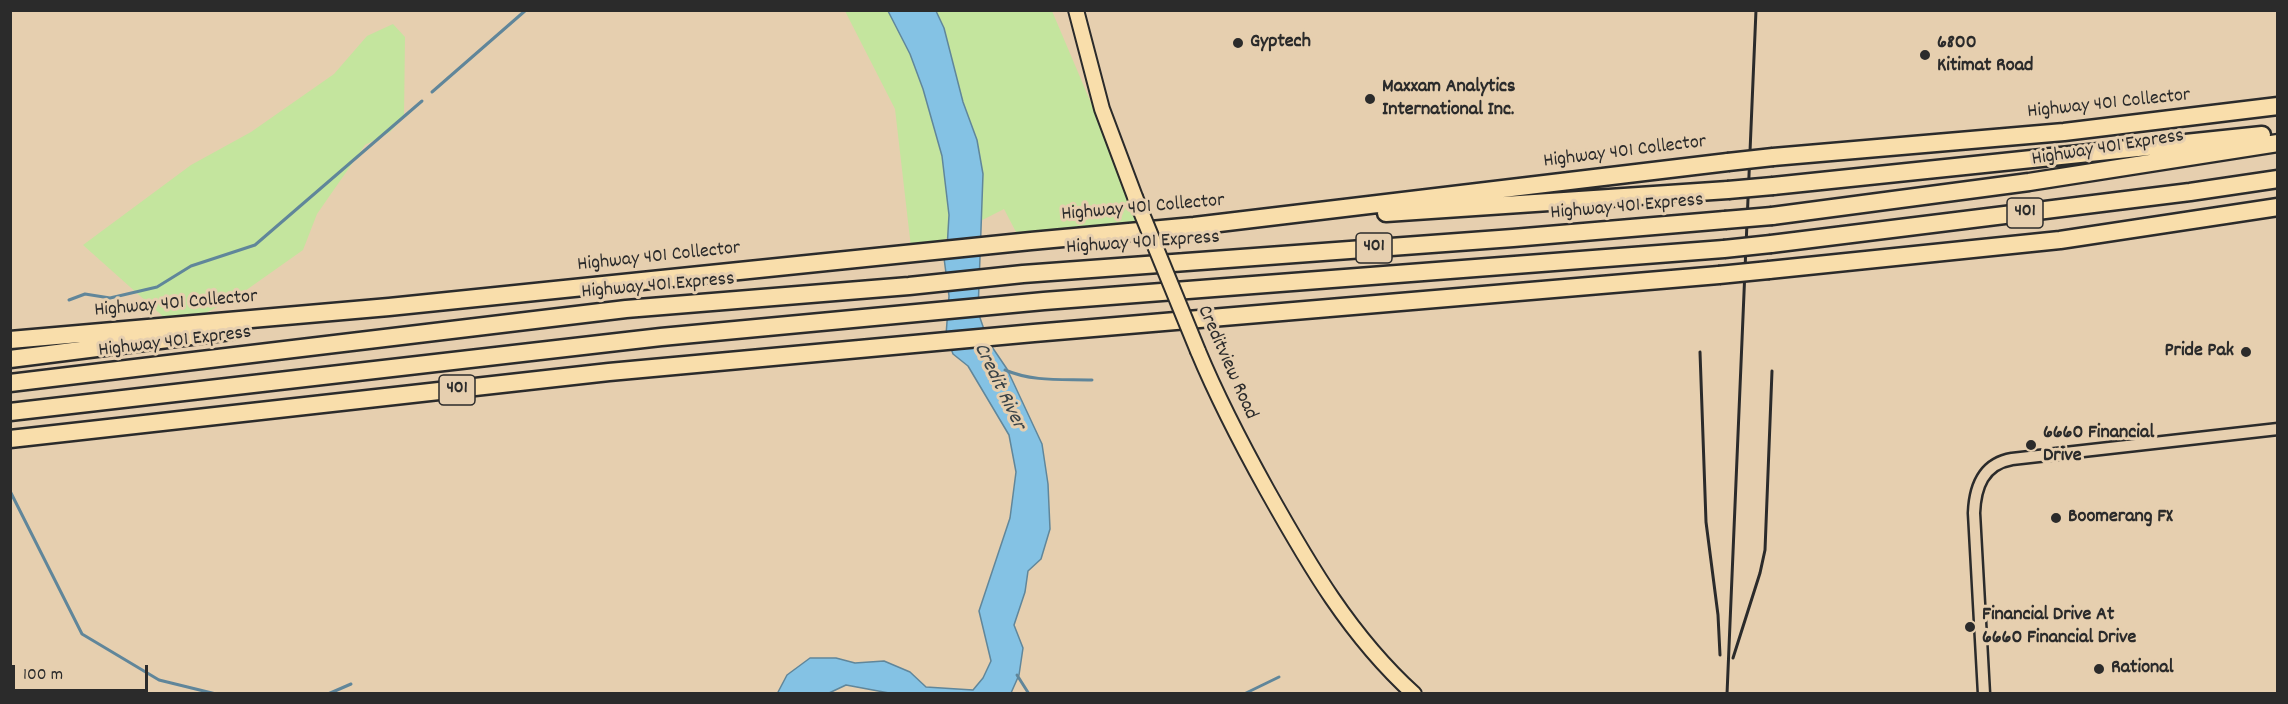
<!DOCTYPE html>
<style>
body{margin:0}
#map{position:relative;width:2288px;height:704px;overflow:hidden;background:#e6cfaf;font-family:Dekko,sans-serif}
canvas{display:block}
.frame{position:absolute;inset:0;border:12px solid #2b2b2b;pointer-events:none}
.scale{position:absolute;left:12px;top:665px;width:136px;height:27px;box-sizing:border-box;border:3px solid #2b2b2b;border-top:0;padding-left:8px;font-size:18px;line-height:21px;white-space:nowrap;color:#2b2b2b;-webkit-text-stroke:4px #e6cfaf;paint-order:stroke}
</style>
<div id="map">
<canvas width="2288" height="704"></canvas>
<div class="frame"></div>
<div class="scale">100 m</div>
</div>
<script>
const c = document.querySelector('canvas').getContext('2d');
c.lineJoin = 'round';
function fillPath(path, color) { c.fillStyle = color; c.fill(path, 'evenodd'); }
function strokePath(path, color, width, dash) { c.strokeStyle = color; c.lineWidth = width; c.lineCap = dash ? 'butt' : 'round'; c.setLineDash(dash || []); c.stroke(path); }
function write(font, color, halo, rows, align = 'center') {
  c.font = font + ' Dekko,sans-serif'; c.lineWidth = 6; c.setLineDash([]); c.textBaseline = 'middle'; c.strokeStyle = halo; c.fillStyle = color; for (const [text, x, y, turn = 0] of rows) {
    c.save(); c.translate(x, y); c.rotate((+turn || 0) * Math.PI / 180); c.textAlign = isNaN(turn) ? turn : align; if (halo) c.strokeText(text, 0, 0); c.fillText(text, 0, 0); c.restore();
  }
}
fillPath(new Path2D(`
 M845 11H1052L1142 223 1016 232 1004 209 912 256 895 109Z
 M393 24 405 37 404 117 390 132 365 145 317 214 303 250 235 298 176 328 83 245 191 165 251 132 334 74 367 36Z`), '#c4e59e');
const water = new Path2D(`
 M888 11H936L944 28 963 102 977 140 983 174 978 312 988 341 1007 369 1042 444 1048 484 1050 529 1041 559 1028 571 1025 592 1014 625 1023 648 1019 675 1011 693H889L846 685 829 693 777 694 787 675 810 658H836L855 663 884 661 910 672 926 687 973 690 983 678 991 661 979 611 1010 518 1016 472 1009 435 968 366 953 354 946 335 949 296 944 258 947 249 949 215 942 156 923 89 910 54Z`);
fillPath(water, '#84c2e4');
strokePath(water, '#60869a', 1.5);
strokePath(new Path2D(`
 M432 92 526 10
 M69 300 85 294 110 298 157 287 191 266 255 245 422 101
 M1005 370C1033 382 1062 379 1092 380
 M10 491 82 634 159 680 216 694
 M1017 675 1029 694
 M328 694 351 684
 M1244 694 1279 677`), '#60869a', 3);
const minor = new Path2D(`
 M1984 694 1974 513C1975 487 1983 464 2012 459L2278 429`);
const major = new Path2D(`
 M1076 10 1102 109 1135 197
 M1198 351C1218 399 1242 445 1267 490 1309 565 1350 636 1414 694`);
const highway = new Path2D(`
 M1773 157 2064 132 2278 106
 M1773 186 2262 135
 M1386 213 1728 190
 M1772 216 2029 182 2278 143
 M1771 244 2190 192 2278 179
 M1769 270 2060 240 2278 207
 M10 340 389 307 1031 241 1194 226 1728 162
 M10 359 231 331
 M10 383 626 309 909 286 1023 274 1513 238 1725 220
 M10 412 661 337 1044 301 1724 249
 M10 439 609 372 1034 333 1719 275`);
strokePath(minor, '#2b2b2b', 15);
strokePath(major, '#2b2b2b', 18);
strokePath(highway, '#2b2b2b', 21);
strokePath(minor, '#e6cfaf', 10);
strokePath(major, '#f9deab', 14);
strokePath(highway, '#f9deab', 16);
strokePath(new Path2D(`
 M1700 352 1706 522 1718 615 1720 655
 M1733 658 1760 573 1765 550 1772 371
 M1727 694 1756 10`), '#2b2b2b', 3);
const majorBridge = new Path2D(`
 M1135 197 1198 351`);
const highwayBridge = new Path2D(`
 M1728 162 1773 157
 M1728 190 1773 186
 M1725 220 1772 216
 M1724 249 1771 244
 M1719 275 1769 270`);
strokePath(majorBridge, '#2b2b2b', 18, []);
strokePath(highwayBridge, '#2b2b2b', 21, []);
strokePath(majorBridge, '#f9deab', 14);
strokePath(highwayBridge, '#f9deab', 16);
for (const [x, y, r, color] of [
 [1238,43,6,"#2b2b2b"],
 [1925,55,6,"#2b2b2b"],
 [1370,99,6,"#2b2b2b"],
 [2246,352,6,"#2b2b2b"],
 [2031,445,6,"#2b2b2b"],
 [2056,518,6,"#2b2b2b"],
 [1970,627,6,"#2b2b2b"],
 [2099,669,6,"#2b2b2b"]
]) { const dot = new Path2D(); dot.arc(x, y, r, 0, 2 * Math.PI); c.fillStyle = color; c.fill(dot); strokePath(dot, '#e6cfaf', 2); }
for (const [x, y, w] of [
 [2025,213,36],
 [1374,248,36],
 [457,390,36]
]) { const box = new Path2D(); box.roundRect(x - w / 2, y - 15, w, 30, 4.5); c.fillStyle = '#e6cfaf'; c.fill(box); strokePath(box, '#2b2b2b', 1.5); }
write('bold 18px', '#2b2b2b', null, [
 ["401",2025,213],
 ["401",1374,248],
 ["401",457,390]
]);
write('bold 20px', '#2b2b2b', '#e6cfaf', [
 ["Gyptech",1250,43],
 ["6800",1937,44],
 ["Kitimat Road",1937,67],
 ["Maxxam Analytics",1382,88],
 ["International Inc.",1382,111],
 ["Pride Pak",2234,352,"right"],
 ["6660 Financial",2043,434],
 ["Drive",2043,457],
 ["Boomerang FX",2068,518],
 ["Financial Drive At",1982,616],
 ["6660 Financial Drive",1982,639],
 ["Rational",2111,669]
], 'left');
write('20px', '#2b2b2b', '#e6cfaf', [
 ["Highway 401 Collector",2109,105,-6],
 ["Highway 401 Express",2108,149,-9],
 ["Highway 401 Collector",1625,153,-7],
 ["Highway 401 Express",1627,208,-5],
 ["Highway 401 Collector",1143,209,-5],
 ["Highway 401 Express",1143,244,-4],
 ["Highway 401 Collector",659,258,-6],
 ["Highway 401 Express",658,287,-5],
 ["Highway 401 Collector",176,305,-5],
 ["Highway 401 Express",175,343,-7],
 ["Creditview Road",1226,363,66]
]);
write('italic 21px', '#384247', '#e6cfaf', [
 ["Credit River",998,387,64]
]);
</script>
